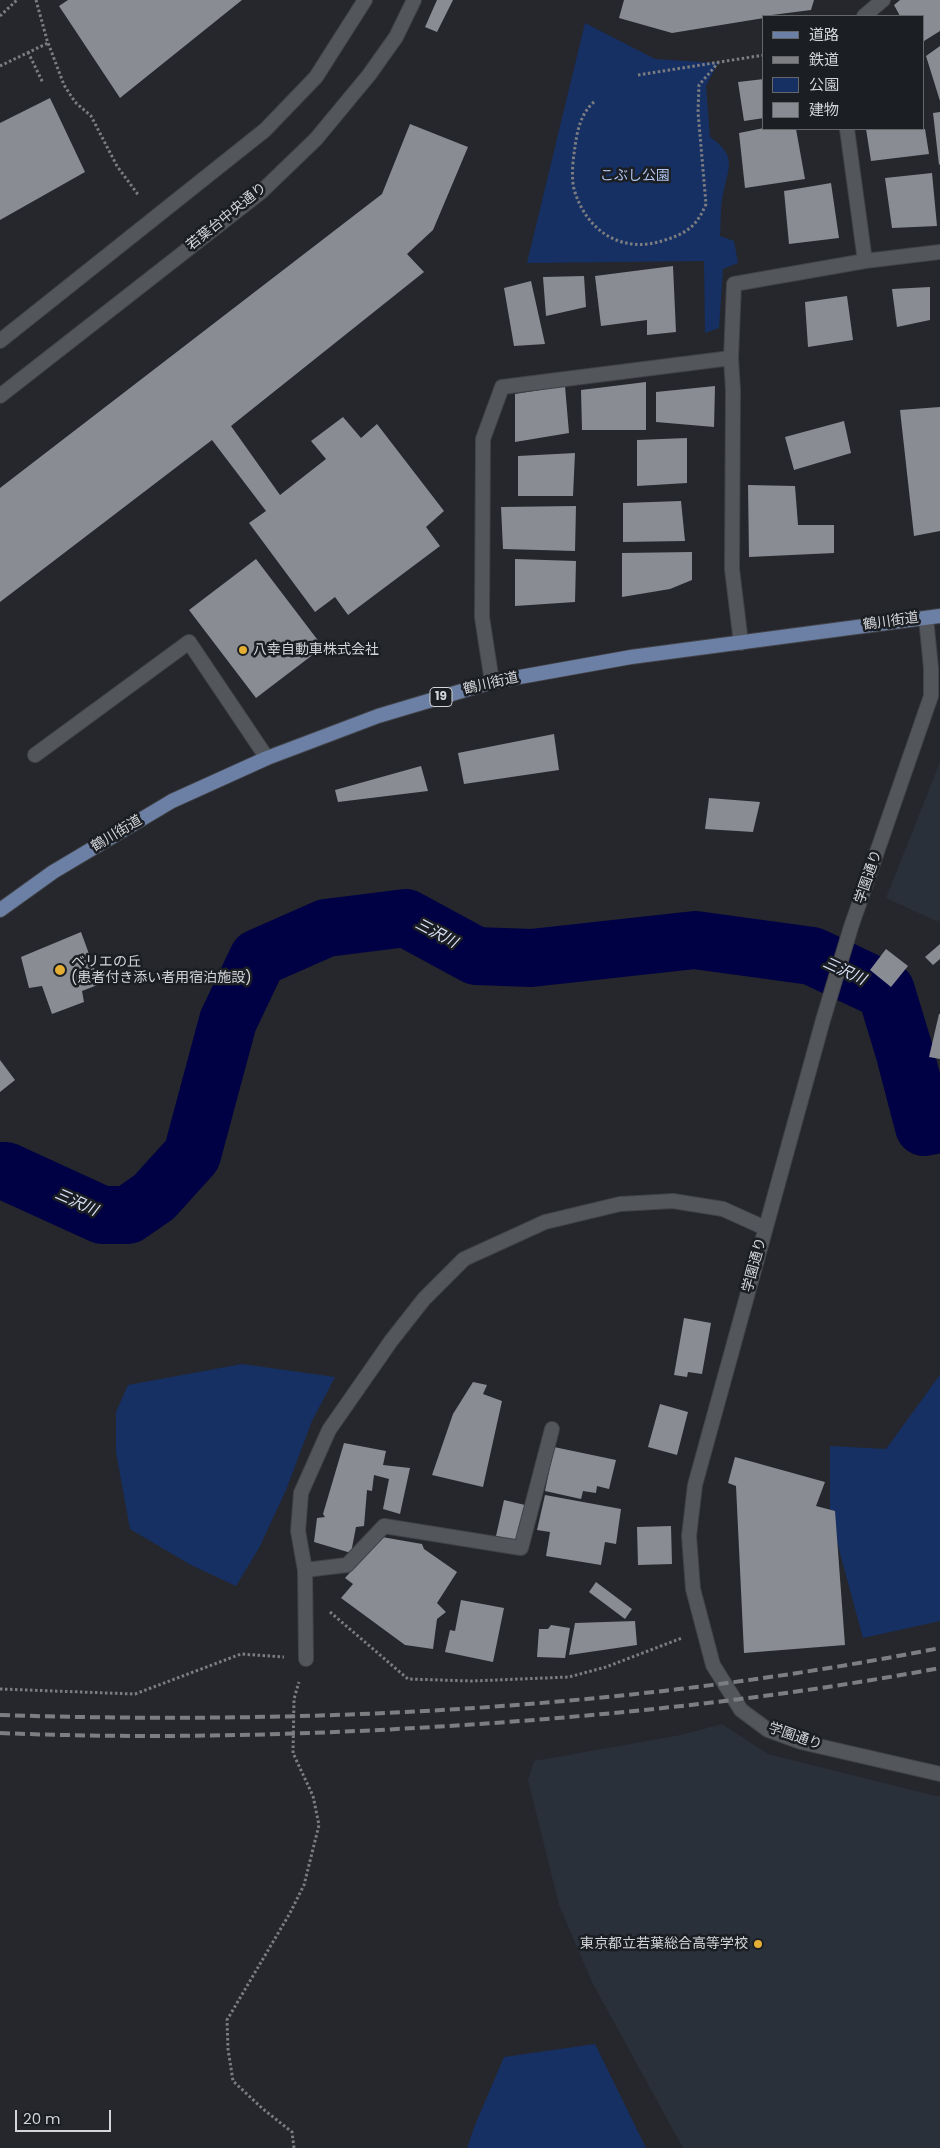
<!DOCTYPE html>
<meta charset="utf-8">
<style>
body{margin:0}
#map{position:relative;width:940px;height:2148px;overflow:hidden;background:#25272c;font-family:Poppins,"Noto Sans JP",sans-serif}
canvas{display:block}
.legend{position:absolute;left:762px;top:15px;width:162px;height:115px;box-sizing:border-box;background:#1b1e22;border:1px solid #65676b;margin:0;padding:6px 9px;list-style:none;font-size:15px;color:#d3d5d8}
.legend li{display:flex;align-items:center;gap:10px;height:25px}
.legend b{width:25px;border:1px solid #65676b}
.scale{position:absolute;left:15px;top:2110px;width:96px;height:22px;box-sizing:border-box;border:2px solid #d3d5d8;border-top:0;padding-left:6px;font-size:15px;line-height:18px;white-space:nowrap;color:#d3d5d8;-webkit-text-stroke:4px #1b1e22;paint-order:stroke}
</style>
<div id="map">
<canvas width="940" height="2148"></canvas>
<ul class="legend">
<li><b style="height:6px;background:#6c7fa4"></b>道路</li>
<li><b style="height:6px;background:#7c7e82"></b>鉄道</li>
<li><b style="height:14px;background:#173063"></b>公園</li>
<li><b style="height:14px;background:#898c92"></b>建物</li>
</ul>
<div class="scale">20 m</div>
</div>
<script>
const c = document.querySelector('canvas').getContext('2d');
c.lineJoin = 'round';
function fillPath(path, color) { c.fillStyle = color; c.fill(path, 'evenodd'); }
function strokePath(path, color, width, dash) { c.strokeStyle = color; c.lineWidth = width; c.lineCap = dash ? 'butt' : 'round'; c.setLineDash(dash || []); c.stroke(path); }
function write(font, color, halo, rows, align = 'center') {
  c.font = font + ' Poppins,"Noto Sans JP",sans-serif'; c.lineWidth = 5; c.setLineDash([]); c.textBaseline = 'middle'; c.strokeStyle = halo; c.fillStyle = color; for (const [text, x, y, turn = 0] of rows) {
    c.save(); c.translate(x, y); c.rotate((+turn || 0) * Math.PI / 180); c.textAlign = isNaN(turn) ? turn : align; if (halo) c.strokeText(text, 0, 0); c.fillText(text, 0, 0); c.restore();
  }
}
fillPath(new Path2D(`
 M940 762V920L936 921 886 898Z
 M722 1724 768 1754 940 1797V2148H683L592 1982 559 1905 528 1780 534 1761 681 1735Z`), '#2a303a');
fillPath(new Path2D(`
 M585 23 655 59 718 63 706 86 710 137C737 156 729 166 723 194 720 207 721 223 720 236L734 241 738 263 723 269 719 328 705 333 704 261 527 263Z
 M242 1364 335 1377 312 1421 286 1490 259 1548 236 1586 191 1565 130 1529 116 1452V1412L128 1385Z
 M940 1375V1621L863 1638 830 1516V1446L886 1449Z
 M595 2044 646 2148H467L475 2125 504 2057Z`), '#173063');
strokePath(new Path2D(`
 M0 1171H6L102 1215H128L154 1197 192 1155 228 1021 258 958 326 928 406 918 476 956 531 958 695 940 812 956 886 991 905 1054 924 1127 940 1124`), '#004', 58);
fillPath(new Path2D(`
 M68 0H242L120 98 59 6Z
 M437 0H453L437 32 425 27Z
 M624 0H814L811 10 764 16V18L672 33 619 18Z
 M900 0H940V31L924 41V16H900L894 5Z
 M940 46V101L926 56Z
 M764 79V118L744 121 738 82Z
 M50 98 85 172 0 220V123Z
 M940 112V164L939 165 933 113Z
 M410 124 468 147 433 230 407 254 424 272 231 426 280 495 326 459 311 441 343 417 361 438 377 424 444 511 426 527 440 546 348 615 335 597 315 612 249 523 266 511 212 440 0 602V488L382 194Z
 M764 128 796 129 805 179 745 188 739 133Z
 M866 129H925L929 154 871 161Z
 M932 173 937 226 892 228 885 178Z
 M831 183 839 238 789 244 784 191Z
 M673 266 676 332 647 335V320L601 326 595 276Z
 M584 276 586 307 546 316 543 277Z
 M531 281 545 344 514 346 504 288Z
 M930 287V320L897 327 892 289Z
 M847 296 853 340 808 347 805 302Z
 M646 382V430H582L581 390Z
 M565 386 569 433 515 442V394Z
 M715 386 714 427 656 422V392Z
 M940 407V531L914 536 900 410Z
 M844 421 851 453 794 470 785 437Z
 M687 438V483L637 486V440Z
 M575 453 573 496H518V456Z
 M748 485 795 486 798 525H834V553L749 557Z
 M681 501 685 541 623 542V503Z
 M576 506 575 551 503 549 501 507Z
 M692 552V580L670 589 622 597V553Z
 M256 559 323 647 256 698 189 610Z
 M515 559 576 561 575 602 515 606Z
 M554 734 559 770 464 784 458 753Z
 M421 766 428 791 338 802 335 790Z
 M709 798 760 802 753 832 705 829Z
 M81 932 100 984 82 991 84 1002 52 1014 42 986 29 988 21 957Z
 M940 944V959L933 965 925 957Z
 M886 949 908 966 891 987 870 970Z
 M939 1014H940V1059L929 1057Z
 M0 1060 15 1080 0 1092Z
 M684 1318 711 1323 702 1374 688 1372 687 1377 674 1375Z
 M473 1382 487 1385 483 1394 502 1401 483 1487 432 1475 453 1414Z
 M660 1404 688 1412 677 1455 648 1447Z
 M344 1443 386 1451 383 1465 410 1468 400 1514 383 1509 389 1479 374 1475 372 1491 367 1490 364 1526 356 1527 351 1553 314 1542 317 1518 325 1517 323 1514Z
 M554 1447 616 1460 609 1489 597 1486 596 1493 583 1491 581 1499 545 1491Z
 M735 1457 825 1482 816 1506 835 1511 845 1645 744 1653 736 1486 728 1483Z
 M545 1495 621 1509 616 1544 605 1542 601 1565 546 1556 550 1532 537 1530Z
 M504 1500 525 1505 516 1541 496 1536Z
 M671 1526 672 1564 638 1565 637 1527Z
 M382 1537 422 1544 424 1549 457 1572 437 1603 446 1612 437 1619 433 1649 405 1645 341 1598 353 1584 345 1578Z
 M596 1582 632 1609 625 1619 589 1592Z
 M461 1600 504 1608 493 1662 445 1652 450 1630 455 1631Z
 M635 1621 637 1645 569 1655 575 1623Z
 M551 1625 570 1628 565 1658 537 1657 539 1629H548Z`), '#898c92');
const service = new Path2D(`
 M35 755 189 642 267 758
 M305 1570 298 1531 301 1493 329 1430 391 1341 424 1299 464 1259 545 1222 620 1204 673 1201 723 1209 765 1228
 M306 1659 305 1570 347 1565 384 1526 521 1548 552 1429`);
const minor = new Path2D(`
 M864 16 883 0
 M847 129 865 261
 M926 618 931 668V696L851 927 823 1020 695 1485 689 1536 693 1589 713 1665 741 1710 768 1730 801 1742 940 1774
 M741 643 732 569 733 390 731 358 734 284 865 261 940 252
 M492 682 482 617 483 439 502 387 731 358`);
const tertiary = new Path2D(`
 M0 341 265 130 316 77 365 0
 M0 396 261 192 316 139 369 75 396 37 414 0`);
const primary = new Path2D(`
 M0 910 53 872 172 801 267 758 378 716 492 682 631 657 940 616`);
strokePath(service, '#414348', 16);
strokePath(minor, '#414348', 16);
strokePath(tertiary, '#414348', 16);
strokePath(primary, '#414348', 16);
strokePath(new Path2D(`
 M36 0 47 40 64 85 75 102 91 116 117 166 139 196
 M0 16 17 0
 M28 52 43 83
 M0 66 48 43
 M638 75 764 55
 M594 102C581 113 577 131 575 147 573 160 571 176 574 189 586 231 622 255 665 240 687 233 697 226 706 204L698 112 699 85 718 63
 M330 1612 408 1679 472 1681 569 1677 606 1667 682 1638
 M0 1689 135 1694 241 1654 284 1657
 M294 2148 292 2132 263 2109 233 2081 228 2049 227 2020 290 1913 304 1885 319 1825 313 1796 293 1753 294 1699 299 1682`), '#7b7d81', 3, [2.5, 2.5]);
strokePath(service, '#53565b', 14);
strokePath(minor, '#53565b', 14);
strokePath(tertiary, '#53565b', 14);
strokePath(primary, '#6c7fa4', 14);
strokePath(new Path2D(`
 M0 1715C315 1725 631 1709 940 1648
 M0 1733C175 1740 347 1734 521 1721 662 1710 801 1694 940 1668`), '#7c7e82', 4, [10, 5]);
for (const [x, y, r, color] of [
 [243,650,5,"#e4ae35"],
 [60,970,6,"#e4ae35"],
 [758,1944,5,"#e4ae35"]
]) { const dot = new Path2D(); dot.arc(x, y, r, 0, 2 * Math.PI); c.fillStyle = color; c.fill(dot); strokePath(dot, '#1b1e22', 2); }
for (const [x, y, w] of [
 [441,697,22]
]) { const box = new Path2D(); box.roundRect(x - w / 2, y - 9.5, w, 19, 4); c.fillStyle = '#1b1e22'; c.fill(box); strokePath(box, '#d3d5d8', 1); }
write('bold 12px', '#d3d5d8', null, [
 ["19",441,697]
]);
write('14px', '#afc4ed', '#1b1e22', [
 ["こぶし公園",635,176]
]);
write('14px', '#d3d5d8', '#1b1e22', [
 ["若葉台中央通り",227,217,-39],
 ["鶴川街道",891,622,-8],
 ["鶴川街道",491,684,-13],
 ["鶴川街道",117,834,-31],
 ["学園通り",869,877,-71],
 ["学園通り",755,1265,-75],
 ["学園通り",795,1737,19]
]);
write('14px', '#d3d5d8', '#1b1e22', [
 ["八幸自動車株式会社",253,650],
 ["ベリエの丘",71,962],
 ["(患者付き添い者用宿泊施設)",71,978],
 ["東京都立若葉総合高等学校",748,1944,"right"]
], 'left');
write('italic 15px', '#d9e4f9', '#1b1e22', [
 ["三沢川",436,934,28],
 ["三沢川",844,972,25],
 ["三沢川",76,1203,24]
]);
</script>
